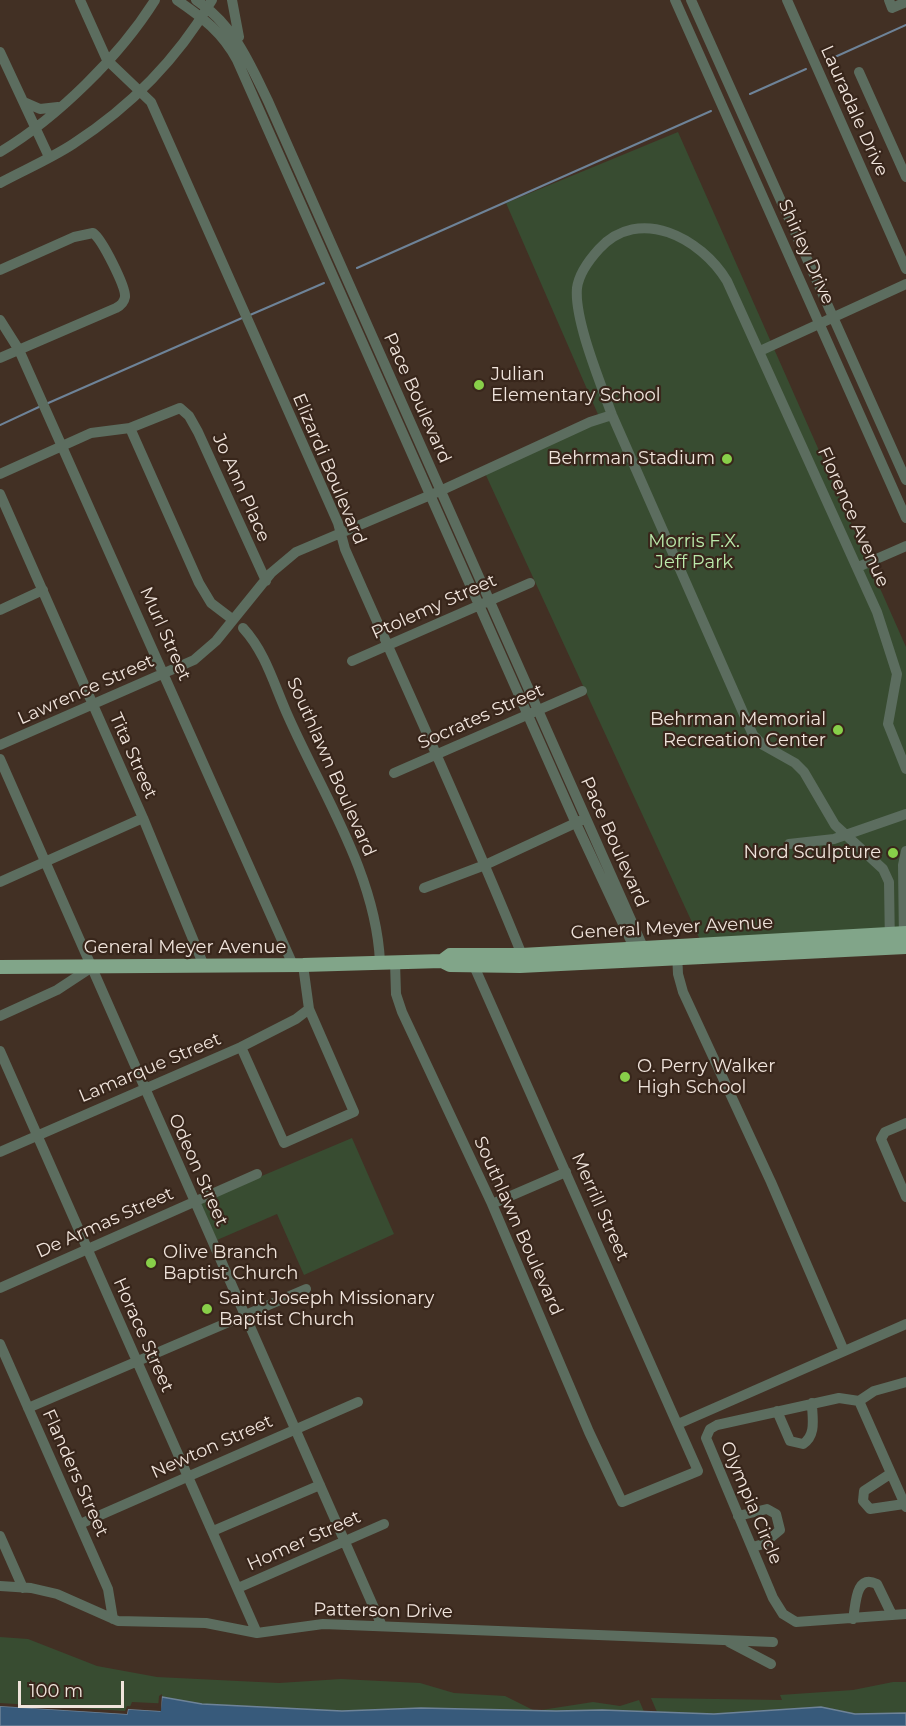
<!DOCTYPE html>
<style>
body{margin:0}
#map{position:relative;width:906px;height:1726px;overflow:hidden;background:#423024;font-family:Montserrat,sans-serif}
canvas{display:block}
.scale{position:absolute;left:18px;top:1681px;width:106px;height:27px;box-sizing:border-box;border:3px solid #f0e4dc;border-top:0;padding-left:8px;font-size:18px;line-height:21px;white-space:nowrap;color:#f0e4dc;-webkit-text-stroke:4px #38261b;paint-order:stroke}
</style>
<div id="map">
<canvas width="906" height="1726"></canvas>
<div class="scale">100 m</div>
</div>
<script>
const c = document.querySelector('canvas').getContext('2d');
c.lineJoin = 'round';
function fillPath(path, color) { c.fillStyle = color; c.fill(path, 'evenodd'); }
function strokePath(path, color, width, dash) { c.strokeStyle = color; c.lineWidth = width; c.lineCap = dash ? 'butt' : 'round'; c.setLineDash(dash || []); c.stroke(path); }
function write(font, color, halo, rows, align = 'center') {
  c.font = font + ' Montserrat,sans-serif'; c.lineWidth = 4.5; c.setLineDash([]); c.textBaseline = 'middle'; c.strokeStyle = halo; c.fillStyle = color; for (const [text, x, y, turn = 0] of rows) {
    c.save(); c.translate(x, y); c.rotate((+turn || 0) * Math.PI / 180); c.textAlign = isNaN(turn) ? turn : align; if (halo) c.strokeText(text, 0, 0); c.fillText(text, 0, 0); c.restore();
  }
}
fillPath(new Path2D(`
 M678 132 906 647V929L702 944 484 471 600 419 506 203Z
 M352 1138 394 1234 304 1275 277 1214 217 1240 200 1202Z
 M0 1637 28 1639 97 1666 157 1677 279 1683 341 1679 420 1683 454 1693 505 1696 535 1711 593 1702 620 1706 639 1700 645 1714 549 1722 132 1702 127 1714 0 1706Z
 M893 1682H906V1722L660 1719 651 1698 782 1700 780 1695 853 1690Z`), '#384c31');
const water = new Path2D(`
 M162 1697 202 1704 342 1711 421 1708 556 1711 602 1710 714 1714 821 1707 855 1714 906 1713V1726H0V1706L127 1714 128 1709 160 1711Z`);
fillPath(water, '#375a7b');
strokePath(water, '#6e8398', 1.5);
fillPath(new Path2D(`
 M162 1694 161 1711 128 1709 127 1714 0 1706V1703L125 1711 127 1706 158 1708 159 1696Z`), '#423024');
strokePath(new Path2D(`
 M826 61 906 25
 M750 94 806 69
 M357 268 711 111
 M250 315 324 283
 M46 404 242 318
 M0 425 41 406`), '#6e8398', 2);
strokePath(new Path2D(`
 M80 0 107 60 151 102 338 523 345 549C404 684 467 818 522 955L521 960
 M177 0C202 17 223 33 237 60L574 819 637 954
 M196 0C234 25 249 62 268 101L643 947V954
 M232 0 239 37
 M675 0 906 518
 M691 0 906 480
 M787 0 906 269
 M889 0 892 8 906 2
 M0 52 49 157
 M859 72 906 177
 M24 102 40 109 58 107
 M0 152C57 118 120 56 155 0
 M0 183C24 170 50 159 73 144 130 107 178 58 212 0
 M0 270 74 237 93 233C102 239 126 287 125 297 124 303 120 306 116 308L0 358
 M0 320 19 350 293 965
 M760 351 906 284
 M130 428 199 583 211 603 232 619
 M0 474 91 433 130 428 180 408 189 416 198 432 266 581
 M0 494 143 818 204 966
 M858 567 906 546
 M0 610 43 590
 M243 628C266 653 274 685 288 716 323 795 376 875 380 962
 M352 661 530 583
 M0 745 194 660 216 641 271 573 296 552 440 491 590 422 612 415
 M0 759 382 1626
 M394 773 582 691
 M789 844 834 839 906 814
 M0 882 143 818
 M424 888 485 865 582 820
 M904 941 903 865 906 851
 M890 947 889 882 883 869 835 825 804 772 795 763 763 745 753 735 612 415C601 384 574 320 577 288 579 273 589 260 599 249 639 205 701 238 727 281L877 612 897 674 888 724 906 769
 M677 952 678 974 683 992 771 1182 844 1351
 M395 962 396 994 402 1012 492 1204 589 1432 622 1502 698 1471 474 966V959
 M0 1016 57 990 92 967
 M241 1047 284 1143 354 1112 309 1009 303 965
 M0 1051 257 1633
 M906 1123 885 1132 881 1139 906 1197
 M0 1152 241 1047 296 1019 309 1009
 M492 1204 566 1172
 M0 1288 257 1174
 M0 1344 108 1589 113 1619
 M906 1382 874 1391 859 1401 839 1398 717 1425 710 1429 706 1438 773 1598 783 1614 796 1622 906 1614
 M859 1401 906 1507
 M28 1408 306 1289
 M777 1411 790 1441 803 1444C817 1435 812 1417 812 1403
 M678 1424 906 1324
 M890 1474 864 1491 863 1501 870 1509 904 1504
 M738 1516 767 1509 776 1514 780 1530 763 1544 753 1547
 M80 1524 358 1402
 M213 1531 320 1485
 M0 1536 23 1588
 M0 1586 31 1588 57 1594 118 1621 206 1623 257 1633 323 1624 773 1642
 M238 1588 384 1524
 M853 1619C856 1604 855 1574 877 1584L892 1615
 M729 1642 771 1664`), '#5c6d5f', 10);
strokePath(new Path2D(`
 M442 961 450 965 520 966 906 947
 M0 967 303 965 442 961 450 955H522L906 933`), '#81a589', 14);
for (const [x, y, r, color] of [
 [479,385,6,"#88cf49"],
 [727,459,6,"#88cf49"],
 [838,730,6,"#88cf49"],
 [893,853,6,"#88cf49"],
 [625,1077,6,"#88cf49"],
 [151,1263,6,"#88cf49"],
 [207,1309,6,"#88cf49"]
]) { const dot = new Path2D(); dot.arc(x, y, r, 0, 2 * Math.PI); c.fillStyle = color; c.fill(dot); strokePath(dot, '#38261b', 2); }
write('18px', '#f0e4dc', '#38261b', [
 ["Lauradale Drive",854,111,66],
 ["Shirley Drive",806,252,66],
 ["Pace Boulevard",417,398,66],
 ["Elizardi Boulevard",329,469,67],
 ["Jo Ann Place",241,488,66],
 ["Florence Avenue",853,517,66],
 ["Ptolemy Street",434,607,-24],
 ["Murl Street",165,634,66],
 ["Lawrence Street",86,690,-24],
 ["Socrates Street",481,717,-24],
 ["Tita Street",133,756,66],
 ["Southlawn Boulevard",331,767,66],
 ["Pace Boulevard",614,842,66],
 ["General Meyer Avenue",672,928,-3],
 ["General Meyer Avenue",185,948],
 ["Lamarque Street",150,1068,-23],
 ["Odeon Street",198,1170,66],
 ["Merrill Street",600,1207,66],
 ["De Armas Street",105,1223,-24],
 ["Southlawn Boulevard",518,1226,66],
 ["Horace Street",143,1335,66],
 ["Newton Street",212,1447,-24],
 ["Flanders Street",75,1473,66],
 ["Olympia Circle",751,1503,67],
 ["Homer Street",304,1541,-24],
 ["Patterson Drive",383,1611,1]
]);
write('18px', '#f0e4dc', '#38261b', [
 ["Julian",491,375],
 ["Elementary School",491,396],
 ["Behrman Stadium",715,459,"right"],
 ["Behrman Memorial",826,720,"right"],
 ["Recreation Center",826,741,"right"],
 ["Nord Sculpture",881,853,"right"],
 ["O. Perry Walker",637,1067],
 ["High School",637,1088],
 ["Olive Branch",163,1253],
 ["Baptist Church",163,1274],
 ["Saint Joseph Missionary",219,1299],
 ["Baptist Church",219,1320]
], 'left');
write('18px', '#bbeaab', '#38261b', [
 ["Morris F.X.",694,542],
 ["Jeff Park",694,563]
]);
</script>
